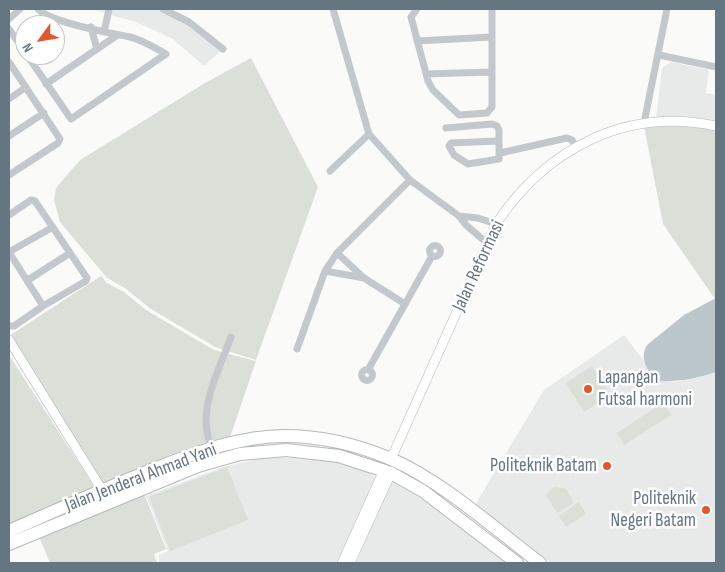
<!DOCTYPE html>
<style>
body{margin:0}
#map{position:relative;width:725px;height:572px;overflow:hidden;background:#fafaf8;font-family:"Sofia Sans Condensed",sans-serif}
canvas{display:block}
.frame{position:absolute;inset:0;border:10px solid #657683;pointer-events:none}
.north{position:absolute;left:15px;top:15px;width:50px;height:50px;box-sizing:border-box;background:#fff;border:1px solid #c1c8cd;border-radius:50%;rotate:238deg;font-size:14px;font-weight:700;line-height:20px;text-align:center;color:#657683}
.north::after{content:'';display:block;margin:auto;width:18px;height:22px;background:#e4572e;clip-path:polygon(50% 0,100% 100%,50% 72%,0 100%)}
</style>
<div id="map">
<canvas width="725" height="572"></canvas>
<div class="frame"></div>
<div class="north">N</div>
</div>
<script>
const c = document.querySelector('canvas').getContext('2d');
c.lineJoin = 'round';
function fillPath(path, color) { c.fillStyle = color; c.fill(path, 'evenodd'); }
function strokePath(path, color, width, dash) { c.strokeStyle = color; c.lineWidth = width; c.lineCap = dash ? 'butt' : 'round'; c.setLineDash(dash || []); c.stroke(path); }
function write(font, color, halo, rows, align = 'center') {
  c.font = font + ' "Sofia Sans Condensed",sans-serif'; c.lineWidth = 5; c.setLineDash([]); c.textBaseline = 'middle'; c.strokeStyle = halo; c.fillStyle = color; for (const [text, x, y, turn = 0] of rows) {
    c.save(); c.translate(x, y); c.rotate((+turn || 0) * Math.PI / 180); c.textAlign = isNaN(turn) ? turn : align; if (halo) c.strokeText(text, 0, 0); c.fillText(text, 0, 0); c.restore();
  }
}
fillPath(new Path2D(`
 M91 9H163L176 14 223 49 204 66 173 39 136 22Z
 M671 62 709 70 706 93 716 95V122L656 118 662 68Z
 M624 335 644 361 649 373 674 382 698 378 716 372V563H551L475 505 544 390Z
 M267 457 313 459 340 463 366 470 377 479 340 563H159V555L168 551 146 496 223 467Z
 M392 477 423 494 514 563H356Z`), '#e8e9e9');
fillPath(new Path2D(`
 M251 58 318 187 256 360 215 347 151 309 125 288 107 278 60 222 54 200 56 188 80 160 205 83Z
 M697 124 716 129 715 299 663 224 644 126Z
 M101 276 107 283 124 292 146 310 214 350 256 361 229 440 104 486 9 336Z
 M9 355 95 488 9 526Z
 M592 366 610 395 584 412 566 383Z
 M664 402 671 415 624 445 617 433Z
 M227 467 248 520 170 551 149 497Z
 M554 487 566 489 574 503 557 513 546 495Z
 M143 491 166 549 154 554 157 563H50L38 534Z
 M579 502 586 514 566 527 559 516Z`), '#dadfd7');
fillPath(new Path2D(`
 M716 298V372C696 379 678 382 657 381 647 371 639 358 647 345L684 315Z`), '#bbc7cb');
const secondary = new Path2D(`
 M9 340 102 490
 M391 459 496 224C546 149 625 107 716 126
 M342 563 384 470
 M350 563 391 473`);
const highway = new Path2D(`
 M9 531C59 509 108 487 159 467 198 452 241 436 284 436 320 436 358 445 391 459 442 481 495 529 540 563
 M9 544 198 466 240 454 286 450 339 456 391 473 423 491 517 563`);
strokePath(secondary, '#b3babf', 10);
strokePath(highway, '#b4b9bd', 14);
strokePath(new Path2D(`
 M163 9 189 22 223 49
 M333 9 369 134 410 180 459 216 466 225 487 243
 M417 9 411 17 428 81 433 90 459 115 487 113 492 107V9
 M9 19 20 9
 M91 27 97 49
 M9 29 25 52
 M104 32 109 9
 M417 41 492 37
 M27 55 71 119 166 54C155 48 143 40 130 37 110 33 52 23 38 9
 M659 55 716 67
 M9 62 60 139 58 143 9 175
 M426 74 491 72
 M46 84 116 36
 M9 99 26 87
 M644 123 667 9
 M446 128 492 124 497 126 499 130V159L468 164 454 155 449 146 451 143 498 141
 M9 136 44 113
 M500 153 567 138 572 140 576 147
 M330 171 369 134
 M9 215 31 200 35 201 87 278 86 281 43 306
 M459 216 478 218 496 224
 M429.5 251a5.5 5.5 0 1 1 11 0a5.5 5.5 0 1 1-11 0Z
 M9 252 43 306 14 326H9
 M9 252 53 227
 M325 271 364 278 337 253
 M364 278 405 304
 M28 280 70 253
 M297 349 325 271 337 253 410 180
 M361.5 375a5.5 5.5 0 1 1 11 0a5.5 5.5 0 1 1-11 0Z
 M368 370 432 256
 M213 449C194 415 219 370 231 337`), '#c3c8cc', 7);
strokePath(secondary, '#fff', 9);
strokePath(highway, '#fff', 12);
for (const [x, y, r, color] of [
 [588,389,5,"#e4572e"],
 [607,466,5,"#e4572e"],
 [706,510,5,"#e4572e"]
]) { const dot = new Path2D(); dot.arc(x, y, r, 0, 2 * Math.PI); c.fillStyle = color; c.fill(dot); strokePath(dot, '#fff', 2); }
write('19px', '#657683', '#fff', [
 ["Jalan Reformasi",479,266,-65],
 ["Jalan Jenderal Ahmad Yani",141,478,-21]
]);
write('19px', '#657683', '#fff', [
 ["Lapangan",598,378,"left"],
 ["Futsal harmoni",598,400,"left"],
 ["Politeknik Batam",597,466],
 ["Politeknik",696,499],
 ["Negeri Batam",696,521]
], 'right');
</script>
